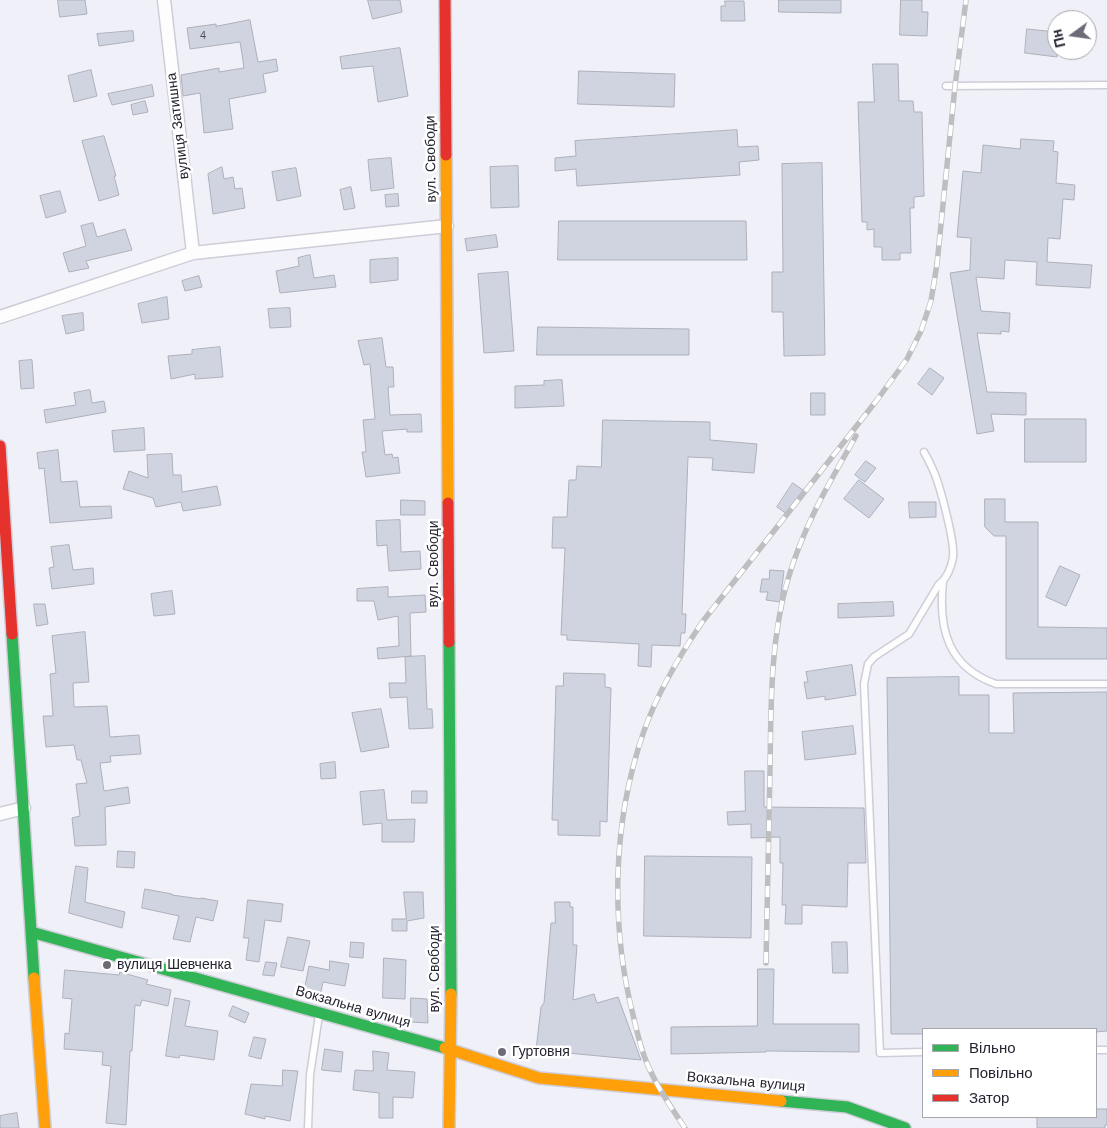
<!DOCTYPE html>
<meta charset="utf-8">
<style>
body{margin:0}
#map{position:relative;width:1107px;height:1128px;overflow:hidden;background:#f0f0f8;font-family:"Work Sans",sans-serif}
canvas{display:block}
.legend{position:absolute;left:922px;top:1028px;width:175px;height:90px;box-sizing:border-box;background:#fff;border:1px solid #a8a7ad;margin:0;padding:6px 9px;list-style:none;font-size:15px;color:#252431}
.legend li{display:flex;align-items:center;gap:10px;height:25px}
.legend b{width:25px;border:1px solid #a8a7ad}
.north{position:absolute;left:1047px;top:10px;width:50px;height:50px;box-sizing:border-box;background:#fff;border:1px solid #a8a7ad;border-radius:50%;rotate:256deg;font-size:14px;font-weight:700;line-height:20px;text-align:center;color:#252431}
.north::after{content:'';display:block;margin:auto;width:18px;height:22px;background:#6c6b77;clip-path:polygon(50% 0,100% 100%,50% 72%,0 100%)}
</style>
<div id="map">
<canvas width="1107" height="1128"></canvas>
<ul class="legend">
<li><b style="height:6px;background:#30b455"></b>Вільно</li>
<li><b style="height:6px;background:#ff9f0a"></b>Повільно</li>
<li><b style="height:6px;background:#e5322d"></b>Затор</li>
</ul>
<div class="north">Пн</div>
</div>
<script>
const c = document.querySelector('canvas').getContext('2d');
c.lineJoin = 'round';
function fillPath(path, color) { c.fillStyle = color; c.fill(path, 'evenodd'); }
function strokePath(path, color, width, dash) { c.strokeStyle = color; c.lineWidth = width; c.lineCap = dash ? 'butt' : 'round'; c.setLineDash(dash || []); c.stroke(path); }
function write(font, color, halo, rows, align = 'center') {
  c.font = font + ' "Work Sans",sans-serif'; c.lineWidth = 5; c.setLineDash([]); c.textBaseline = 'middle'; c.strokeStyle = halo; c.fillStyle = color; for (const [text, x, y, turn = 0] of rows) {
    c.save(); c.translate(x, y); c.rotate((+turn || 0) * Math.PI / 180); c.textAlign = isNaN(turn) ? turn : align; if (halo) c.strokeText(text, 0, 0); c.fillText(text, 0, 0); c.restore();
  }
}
const building = new Path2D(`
 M58 0H85L87 14 60 17Z
 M368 0H400L402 12 373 19Z
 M779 0H841V13L779 12Z
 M901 0H922V12H928L927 36 900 35Z
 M725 1H744L745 21H721V6H725Z
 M250 20 258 62 276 59 278 71 263 74 266 92 229 99 233 129 204 133 200 93 183 96 181 75 219 68V72L244 68 242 54 240 42 190 49 187 28 216 24V26Z
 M1027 29 1057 32V57L1025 53Z
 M133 31 134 41 99 46 97 34Z
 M400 48 408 96 378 102 373 66 342 69 340 57Z
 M873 64H898L899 101H913L914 112H922L924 196 914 197V208H910L911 253H900V260H882V247H874V229L867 230V222H862L858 102H874Z
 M91 70 97 96 74 102 68 76Z
 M579 71 675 74 674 107 578 104Z
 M152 85 154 96 112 105 108 94Z
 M145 101 148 112 133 115 131 105Z
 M737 130 738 147 758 146 759 160 739 162 740 175 577 186 576 169 555 171V158L576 156 575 141Z
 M104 136 116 176H114L119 195 99 201 82 141Z
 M1021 139 1054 141 1053 151 1058 152 1056 183 1075 185 1074 200 1063 199 1060 239 1048 238 1047 262 1092 265 1090 288 1036 285 1037 262 1005 260 1004 279 976 277 981 311 1010 313 1009 332 1001 331V334L977 333 987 392 1026 393V415L991 414 994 431 977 434 950 273 970 270 971 238 957 237 963 171 981 173 983 145 1020 149Z
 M391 158 394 188 371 191 368 160Z
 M822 163 825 355 784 356 783 312H772V272H783L782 164Z
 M518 166 519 207 491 208 490 167Z
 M222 167 224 179 233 177 235 189 242 188 245 208 213 214 208 174Z
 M296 168 301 196 277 201 272 172Z
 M351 187 355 208 344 210 340 190Z
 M60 191 66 212 46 218 40 196Z
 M398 194 399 206 386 207 385 195Z
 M559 221H746L747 260H558Z
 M93 223 97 237 125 229 132 250 86 261 89 268 69 272 63 253 86 246 81 226Z
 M496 235 498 247 467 251 465 239Z
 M310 255 314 278 334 275 336 287 280 293 276 271 299 266 298 258Z
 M398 258V280L370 283V260Z
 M508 272 514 351 484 353 478 274Z
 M199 276 202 287 185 291 182 281Z
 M167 297 169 319 142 323 138 304Z
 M290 308 291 327 270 328 268 309Z
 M83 313 84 330 66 334 62 316Z
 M538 327 689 329V355H537Z
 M382 338 386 367H393L394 387H388L390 415 421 414 422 432H407V429L382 431 385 455 392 454 393 458 398 457 400 473 366 477 362 452H366L363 420 375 419 370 364 364 365 358 341Z
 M220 347 223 377 195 379V374L171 379 168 356 192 354V350Z
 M32 360 34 388 21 389 19 361Z
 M930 368 944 378 932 395 918 384Z
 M562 380 564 406 515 408V386L544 385V381Z
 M90 390 92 403 104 401 106 412 46 423 44 410 76 405 74 393Z
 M811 393H825V415H811Z
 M1025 419H1086V462H1025Z
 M603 420 710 422V440L757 444 754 473 712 470 713 458 688 457 682 614H686L685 633H681L680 646 652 645 651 667 638 666 639 644 567 640V635H561L565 548H552L553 517H567L569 480H576L577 466 601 467Z
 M144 428 145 450 114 452 112 431Z
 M58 450 61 482 77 481 80 507 111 506 112 518 50 523 44 468 39 469 37 453Z
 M172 454 173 475H181L182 492 217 486 221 505 183 511 181 502 156 507 153 498 123 489 129 471 148 478 147 455Z
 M866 461 876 468 865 482 855 475Z
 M859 480 884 499 869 518 844 499Z
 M793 483 803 490 787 514 777 507Z
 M985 499H1005V522H1038V627L1107 628V659H1006V536H994L985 527Z
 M401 500 425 501V515H401Z
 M909 502H936V517L910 518Z
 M400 520 401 552 420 551 421 569 389 571 387 545 377 546 376 521Z
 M69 545 73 570 93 568 94 584 52 589 49 568 54 567 51 547Z
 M1060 566 1080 575 1066 606 1046 597Z
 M770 570 784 571 780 602 766 600 768 592H760L762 579H769Z
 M388 587V597L425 595 426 612 410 613 411 656 378 659 377 648 399 646 398 616 378 620 374 601H357V589Z
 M172 591 175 614 154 616 151 594Z
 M893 602 894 616 838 618V604Z
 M34 604H45L48 624 37 626Z
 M85 632 89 682 73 683 74 707 107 706 110 737 139 735 141 754 110 756 111 762 100 763 104 791 128 787 130 803 105 807 106 845 75 846 72 818 80 816 76 784 87 783 81 760H77L74 745 46 747 43 716H53L50 674 56 673 52 636Z
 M425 656 427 709H432L433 728 409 729 407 697 390 698 389 683H406L405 657Z
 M852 665 856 695 825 700V696L807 699 804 682H808L806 672Z
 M564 673 605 674V687L611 688 607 822 600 821V836L558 835V820H552L556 686H563Z
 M959 677V695H989V733H1014L1013 693 1107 692V1031L1096 1032V1029H923V1034H891L887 678Z
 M381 709 389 747 361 752 352 713Z
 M853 726 856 754 805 760 802 732Z
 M335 762 336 778 321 779 320 764Z
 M745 771H764V807L864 808 866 863H848L847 907 802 905V924H785L786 905H782L783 863H780V837L751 838V824L728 825 727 812 745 811Z
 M384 790 387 820 415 819 414 842H382V823L363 825 360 792Z
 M412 791H427V803H412Z
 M118 851 135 852 134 868 117 867Z
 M645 856 752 857 751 938 644 936Z
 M76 866 88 868 85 902 125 912 122 928 69 913Z
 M145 889 172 894V895L201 899V898L218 901 213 921 196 917 190 942 173 939 179 916 142 908Z
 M404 892H423L424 918 407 921V931H392V919H406Z
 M248 900 283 904 281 922 265 920 259 962 246 960 249 938H244Z
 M555 902H570V907H573V945H577L573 1000 594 994 597 1003 618 997 641 1060 536 1050 541 1007 544 1003 551 923H555Z
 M288 937 310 941 303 971 281 967Z
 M351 942 364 943 363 958 350 957Z
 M832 942H847L848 973H833Z
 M384 958 406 960 405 999 383 998Z
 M330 961 349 964 345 986 323 982 320 996 304 991 309 966 329 970Z
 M266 962 277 963 274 976 263 975Z
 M758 969H774L773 1024H859V1052L766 1051V1052L671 1054V1027L757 1026Z
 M65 970 119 975 120 972 148 980 146 984 171 990 168 1006 142 1000 140 1006 135 1005 132 1051H130L126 1125 106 1123 111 1066 102 1065 103 1052 64 1049 65 1033 69 1034 72 999 63 998Z
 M175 998 190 1001 185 1026 218 1031 214 1060 180 1055 179 1058 166 1056Z
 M411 998 427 999 428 1023 411 1022Z
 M233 1006 249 1013 245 1023 229 1016Z
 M254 1037 266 1039 261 1059 249 1056Z
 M325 1049 343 1052 341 1072 322 1070Z
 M373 1051 389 1053 387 1070 415 1072 413 1098 393 1097V1118H379V1093L353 1090 355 1070 373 1071Z
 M283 1070 298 1071 290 1121 265 1116V1119L245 1114 251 1084 282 1086Z
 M1096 1109H1107V1125H1105V1128H1037V1117H1096Z
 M17 1113 19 1128H0V1116Z`);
fillPath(building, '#d0d4e1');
strokePath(building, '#adb0ba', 1);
const lane = new Path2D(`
 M946 86 1107 85
 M943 582C938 629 948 667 996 684H1107
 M1096 1050H1107
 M923 1052 880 1053 864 684 868 664 874 657 909 634 939 584C947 579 952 565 953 557 955 543 942 495 937 480 934 471 929 461 924 452
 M308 1128 310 1075 319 1015`);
const street = new Path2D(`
 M164 0 193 253
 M0 317 193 253 447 226
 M0 814 24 808`);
const fast = new Path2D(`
 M12 634 34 978
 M449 642 451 994
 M31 932 445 1048
 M781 1101 847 1107 905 1128`);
const slow = new Path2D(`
 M446 155 448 503
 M34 978 45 1128
 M445 1048 539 1078 781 1101
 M449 1128 451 994`);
const jam = new Path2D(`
 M445 0 446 155
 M0 446 12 634
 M448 503 449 642`);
strokePath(lane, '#cecdd8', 9);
strokePath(street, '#cecdd8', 15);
strokePath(fast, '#cecdd8', 14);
strokePath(slow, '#cecdd8', 14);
strokePath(jam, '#cecdd8', 14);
strokePath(lane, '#fdfdfe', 6);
strokePath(street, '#fdfdfe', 12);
strokePath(fast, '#30b455', 11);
strokePath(slow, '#ff9f0a', 11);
strokePath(jam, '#e5322d', 11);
const rail = new Path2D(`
 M766 963C767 899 769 835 770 770 771 707 770 640 788 579 804 525 829 483 856 436
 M685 1128C672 1109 659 1090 650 1070 642 1054 638 1036 634 1019 610 926 612 822 644 731 658 691 680 655 703 621L877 400 907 359 921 331 931 301 937 264 955 86 966 0`);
strokePath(rail, '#bebec1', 5.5);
strokePath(rail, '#fff', 4, [11]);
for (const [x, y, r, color] of [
 [107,965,5,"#6c6b77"],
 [502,1052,5,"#6c6b77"]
]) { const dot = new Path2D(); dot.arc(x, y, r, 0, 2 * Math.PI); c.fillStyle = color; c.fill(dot); strokePath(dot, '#fff', 2); }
write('11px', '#50505d', null, [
 ["4",203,36]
]);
write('14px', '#252431', '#fff', [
 ["вулиця Затишна",178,126,-97],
 ["вул. Свободи",431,159,-91],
 ["вул. Свободи",434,564,-90],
 ["вул. Свободи",435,969,-90],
 ["Вокзальна вулиця",353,1007,16],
 ["Вокзальна вулиця",746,1082,5]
]);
write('14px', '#252431', '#fff', [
 ["вулиця Шевченка",117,965],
 ["Гуртовня",512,1052]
], 'left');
</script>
